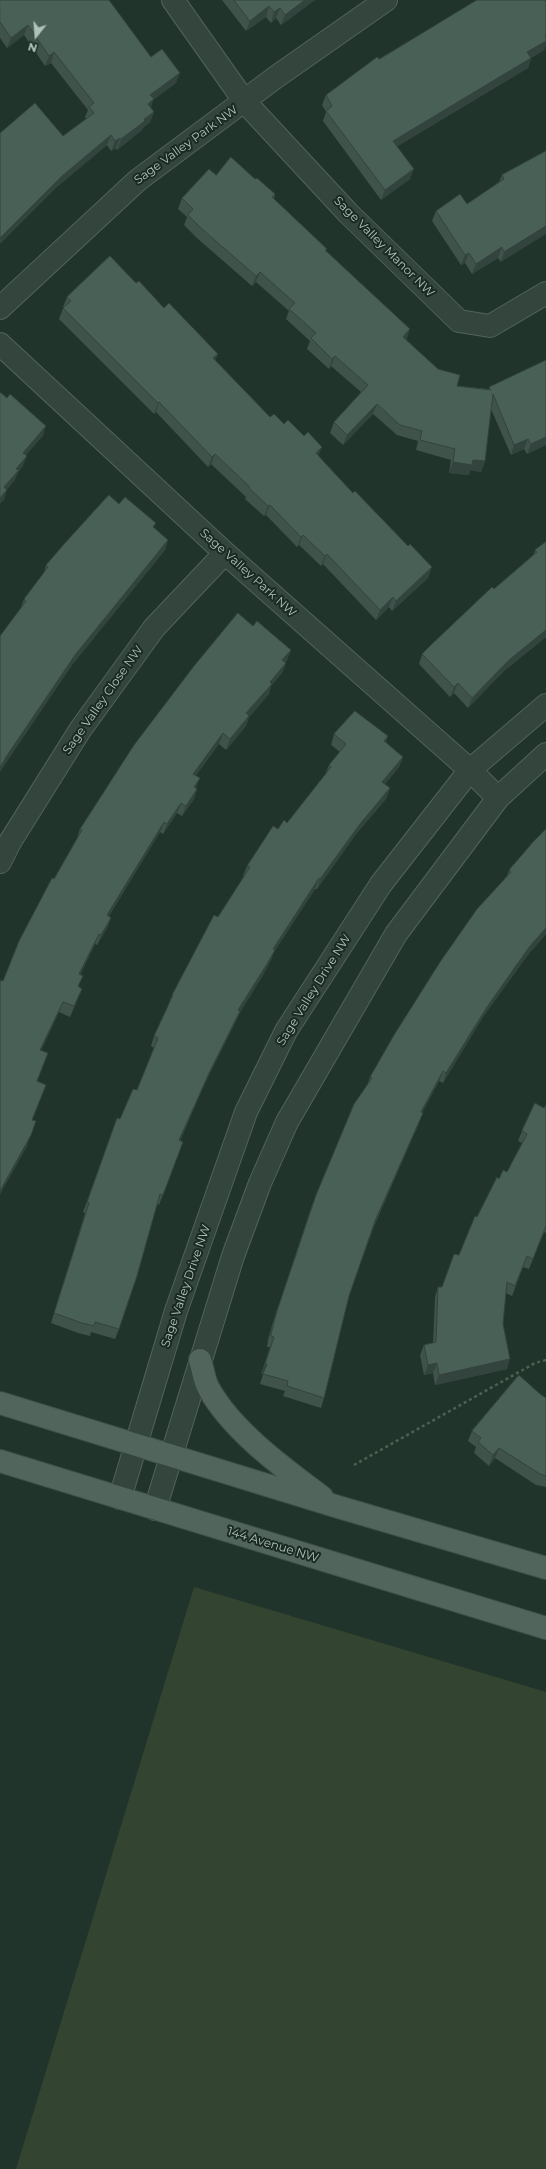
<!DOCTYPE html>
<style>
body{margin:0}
#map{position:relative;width:546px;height:2169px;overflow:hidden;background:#21342c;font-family:Montserrat,sans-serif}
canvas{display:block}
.north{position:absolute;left:16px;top:16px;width:40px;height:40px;-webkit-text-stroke:3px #1a2a23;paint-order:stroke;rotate:197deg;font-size:11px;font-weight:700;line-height:16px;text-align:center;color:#aec2ba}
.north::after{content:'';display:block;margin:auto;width:14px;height:18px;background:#aec2ba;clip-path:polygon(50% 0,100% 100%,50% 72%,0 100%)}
</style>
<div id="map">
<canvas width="546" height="2169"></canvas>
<div class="north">N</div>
</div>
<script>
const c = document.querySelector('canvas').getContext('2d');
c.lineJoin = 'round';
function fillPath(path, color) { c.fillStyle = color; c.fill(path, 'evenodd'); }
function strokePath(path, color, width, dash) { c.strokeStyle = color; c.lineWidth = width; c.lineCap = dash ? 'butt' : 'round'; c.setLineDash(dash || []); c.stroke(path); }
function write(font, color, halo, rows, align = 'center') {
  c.font = font + ' Montserrat,sans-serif'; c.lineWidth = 4; c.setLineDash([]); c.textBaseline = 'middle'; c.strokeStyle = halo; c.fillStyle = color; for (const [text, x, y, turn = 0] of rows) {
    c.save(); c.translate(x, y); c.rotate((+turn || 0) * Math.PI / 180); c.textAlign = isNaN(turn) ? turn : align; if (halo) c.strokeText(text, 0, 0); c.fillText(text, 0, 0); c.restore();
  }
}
fillPath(new Path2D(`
 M194 1587 546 1692V2169H16Z`), '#334430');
const minor = new Path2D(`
 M173 0 245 102 348 213 459 321 490 326 546 293
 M0 308 138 180 276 77 386 0
 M0 344 225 553 470 770 498 798
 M0 862 10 842 80 730 154 628 225 553
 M120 1498 176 1311 246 1112 286 1031 381 884 470 770 546 705
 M155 1509 233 1256 260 1183 287 1122 396 934 498 798 546 754`);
const major = new Path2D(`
 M200 1360C203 1369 204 1381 209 1389 232 1431 285 1469 322 1497
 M0 1403 335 1506 546 1568
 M0 1461 546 1628`);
strokePath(minor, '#52635c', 24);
strokePath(major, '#3e4f47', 24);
strokePath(new Path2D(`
 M354 1465 535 1363 546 1360`), '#4d6151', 2.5, [3, 3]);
strokePath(minor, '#34453e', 22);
strokePath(major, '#52655d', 22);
fillPath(new Path2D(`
 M0 0 151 57 176 83 153 100 151 107 154 112 150 122 143 128 141 131 117 150 116 148 111 151 107 145 58 186 63 136 87 119 85 117 88 110 51 63 45 66 24 35 7 48 0 38Z
 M222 0H315L281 25 276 18 271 23 266 17 246 31Z
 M546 0V44L544 50 531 58 528 68 397 146 410 179 381 200 323 121 326 112 322 105 326 95 379 59Z
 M546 151 501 262 498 258 472 274 465 263 461 265 432 221 436 211 467 204 499 182 502 175Z
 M216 175 255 179 275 194 274 199 327 249 326 251 407 339 406 340 457 386 489 389V387L546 360V445L527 454 524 449 511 455 491 409 485 461 481 472 470 470 469 475 449 473 451 460 416 450 418 441 397 435 373 414 343 445 330 433 334 422 361 392 331 366 329 369 307 349 310 341 286 319 289 311 256 282 252 286 198 239 184 225 187 217 178 209 182 198Z
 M136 283 164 308 270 417 284 424 319 456 428 578 392 611 389 607 376 620 323 564 321 566 299 545 297 547 266 515 264 516 245 499 246 497 211 464 208 467 156 412 154 414 59 319 63 308 64 307H63L67 297Z
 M119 504 155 528 168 540 165 550 72 665 2 768 21 607 24 599 44 573 46 565Z
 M546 542V637L505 670 468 708 454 693 450 697 419 664 422 654 534 554 535 550Z
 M253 626 291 650 287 660 285 663H286L282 673 271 686 269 694 249 717 246 726 226 750 219 744 196 775V788L197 789 194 799 182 816 177 813 163 834 160 832 109 916 111 918 107 928 97 945 95 944 80 975 78 999 70 1017 59 1012 41 1050 37 1081 42 1095 32 1120 27 1146 0 1194V982L3 981 54 879 77 838 80 829Z
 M334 734 386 742 403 757 399 767 385 784 390 788 386 799 356 834 317 889H315L274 952 271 960 263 975 239 1014 236 1021 206 1081 180 1141 183 1142 159 1205 157 1204 119 1329 115 1339 91 1332 90 1336 78 1333 51 1323 85 1213 83 1212 117 1118 120 1119 137 1090 154 1048 151 1046 154 1036 169 1005H168L172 995 218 917 244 876H243L247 866 278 829 287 823 325 775 329 765 340 752 331 745Z
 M546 829V934L527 956 483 1017 443 1083 439 1081 422 1113 419 1123 373 1229 349 1296 324 1398 321 1408 283 1396 285 1391 260 1384 263 1374H261L270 1347H267L268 1340 273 1322 312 1205 367 1086 370 1077 507 876 509 870Z
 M546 1105V1233L544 1232 529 1269 523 1267 512 1296 506 1293 503 1324 507 1369 435 1385 433 1373 424 1375 420 1355 424 1345 433 1343 435 1297 438 1287H442L459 1255 477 1217 499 1179 507 1172 522 1143 518 1141 522 1131 544 1108Z
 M540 1394 546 1398V1487L536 1485 495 1458 489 1466 474 1453 476 1447 468 1441 472 1431Z`), '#3f534b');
fillPath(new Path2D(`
 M305 0H315L281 25 285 15Z
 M269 6 266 17 246 31 250 21Z
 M280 8 276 18 271 23 274 12Z
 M28 25 24 35 7 48 11 38Z
 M546 35V44L544 50 524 62 527 52Z
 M54 52 51 63 45 66 49 56Z
 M531 58 528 68 390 151 393 141Z
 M180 73 176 83 153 100 150 110 144 114 150 95Z
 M154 112 150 122 143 128 141 131 117 150 121 139 144 119Z
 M111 135 107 145 58 186 0 244V238L62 176Z
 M120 138 116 148 111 151 115 141Z
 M414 169 410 179 381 200 385 190Z
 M546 226V234L501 262 504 252Z
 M502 247 498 258 472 274 476 264Z
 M469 253 465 263 461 265 465 255Z
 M260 272 256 282 252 286 256 276Z
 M410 329 407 339 399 347 403 337Z
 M218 354 214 364 213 358Z
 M335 356 331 366 329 369 332 359Z
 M159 402 156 412 154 414 158 403Z
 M377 404 373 414 343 445 347 435Z
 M46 426 43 436 19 463 23 453Z
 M546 437V445L527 454 531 444Z
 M528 439 524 449 511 455 514 445Z
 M322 447 318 457 316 453Z
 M215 454 211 464 208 467 212 457Z
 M27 456 23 466 18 473 15 480 1 497 4 487 16 469Z
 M473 460 485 461 481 472 470 470 469 475 449 473 453 462Z
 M7 490 4 500 0 504V498Z
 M270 505 266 515 264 516 268 506Z
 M303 535 299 545 297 547 301 537Z
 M168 540 165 550 72 665 0 772V768L6 757 75 655Z
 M327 554 323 564 321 566 325 556Z
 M432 567 428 578 392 611 396 601Z
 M393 597 389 607 376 620 380 610Z
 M546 630V637L505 670 468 708 472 698 509 660Z
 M291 650 287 660 278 670 282 660Z
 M286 663 282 673 271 686 269 694 249 717 246 726 226 750 230 739 246 713 270 682Z
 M458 683 454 693 450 697 454 687Z
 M223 733 219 744 190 784 193 774Z
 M388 736 385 746 384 741Z
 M403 757 399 767 378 792 382 782Z
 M200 778 196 788 194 787Z
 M390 788 386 799 356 834 317 889 320 879 360 824Z
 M197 789 194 799 182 816 186 806Z
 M181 803 177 813 163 834 167 824Z
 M164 822 160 832 103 925 107 915Z
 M319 878 315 889 274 952 271 960 263 975 239 1014 236 1021 206 1081 175 1151 179 1140 210 1071 238 1010 273 949Z
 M111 918 107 928 97 945 101 935Z
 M546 928V934L527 956 483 1017 443 1083 446 1073 487 1007 530 946Z
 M99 934 95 944 75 984 79 974Z
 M82 989 78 999 70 1017 74 1006Z
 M63 1002 59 1012 37 1060 40 1050Z
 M443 1071 439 1081 417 1122 421 1112Z
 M423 1113 419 1123 372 1231 375 1221Z
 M31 1135 27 1146 0 1194V1191Z
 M510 1359 507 1369 435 1385 439 1375Z
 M437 1363 433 1373 424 1375 428 1365Z
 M265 1364H267L263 1374H261Z
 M499 1448 495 1458 489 1466 493 1455Z`), '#33433d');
const building = new Path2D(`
 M0 0H109L151 57 162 49 180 73 150 95 154 99 148 104 154 112 144 119 145 121 121 139 120 138 115 141 111 135 62 176 0 238V133L35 103 63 136 94 113 89 107 94 103 54 52 49 56 28 25 11 38 0 22Z
 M234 0H305L285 15 280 8 274 12 269 6 250 21Z
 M477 0H546V35L545 36 546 37V41L527 52 531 58 393 141 414 169 385 190 326 111 332 106 326 95 377 57 379 59Z
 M546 151V226L504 252 502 247 476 264 469 253 465 255 436 211 460 194 467 204 504 179 502 175Z
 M231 157 255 179 257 178 275 194 272 197 327 249 325 250 410 329 403 337 438 369 460 375 457 386 491 390 489 387 546 360V437L531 444 528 439 514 445 493 394 485 461 473 460 472 465 453 462 455 449 420 440 422 431 400 425 377 404 347 435 334 422 368 385 335 356 332 359 311 338 316 333 289 309 295 303 260 272 256 276 202 229 188 215 193 209 182 198 209 169 216 175Z
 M110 256 136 283 139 281 164 308 169 303 218 354 213 358 270 417 274 414 284 424 288 420 304 436 308 432 322 447 316 453 324 462 353 493 355 491 408 546 410 544 432 567 396 601 393 597 380 610 327 554 325 556 303 535 301 537 270 505 268 506 249 488 250 487 215 454 212 457 159 402 158 403 63 308 71 301 67 297Z
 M0 392 7 398 10 394 46 426 23 453 27 456 16 469 19 470 4 487 7 490 0 498Z
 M109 495 119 504 125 497 156 523 153 527 168 540 75 655 6 757 0 768V636L26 601 24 599 48 567 46 565 65 543Z
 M546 542V630L509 660 472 698 458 683 454 687 422 654 433 643 492 587 494 589 537 552 535 550Z
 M238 613 253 626 257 621 291 650 282 660 286 663 270 682 272 684 246 713 249 716 230 739 223 733 193 774 200 778 194 787 197 789 186 806 181 803 167 824 164 822 107 915 111 918 101 935 99 934 79 974 83 976 78 986 82 989 74 1006 63 1002 40 1050 48 1053 37 1081 46 1085 32 1120 36 1121 31 1135 0 1191V982L1 980 3 981 19 941 52 878 54 879 82 830 80 829 134 745 194 666Z
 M355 711 388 736 384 741 403 757 382 782 390 788 360 824 320 879 319 878 273 949 275 950 267 964 238 1010 240 1011 210 1071 179 1140 183 1142 163 1195 160 1194 137 1276 119 1329 95 1322 94 1326 82 1323 54 1313 89 1203 87 1202 117 1118 120 1119 133 1089 137 1090 158 1038 154 1036 173 995H172L214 915 218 917 250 867 247 866 273 826 278 829 284 820 287 823 331 767 329 765 346 744 334 734Z
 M546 829V928L530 946 487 1007 446 1073 443 1071 421 1112 423 1113 375 1221 349 1296 324 1398 287 1386 288 1381 263 1374 267 1364H265L274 1337 271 1336 272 1330 277 1311 316 1195 354 1104 372 1078 370 1077 394 1035 440 962 477 909 511 872 509 870 533 842Z
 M535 1103 544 1108 546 1105V1226L533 1259 527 1256 515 1286 507 1282 503 1324 510 1359 439 1375 437 1363 428 1365 424 1345 436 1342 438 1287H442L454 1254 459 1255 475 1216 477 1217 497 1177 499 1179 503 1170 507 1172 527 1134 522 1131Z
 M519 1375 540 1394 546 1398V1476L540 1474 499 1448 493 1455 478 1442 481 1438 472 1431Z`);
fillPath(building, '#496057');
strokePath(building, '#33433d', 1);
write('12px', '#aec2ba', '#1a2a23', [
 ["Sage Valley Park NW",186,145,-36],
 ["Sage Valley Manor NW",384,247,45],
 ["Sage Valley Park NW",248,573,42],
 ["Sage Valley Close NW",103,700,-55],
 ["Sage Valley Drive NW",314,990,-58],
 ["Sage Valley Drive NW",186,1286,-71],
 ["144 Avenue NW",273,1545,17]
]);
</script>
